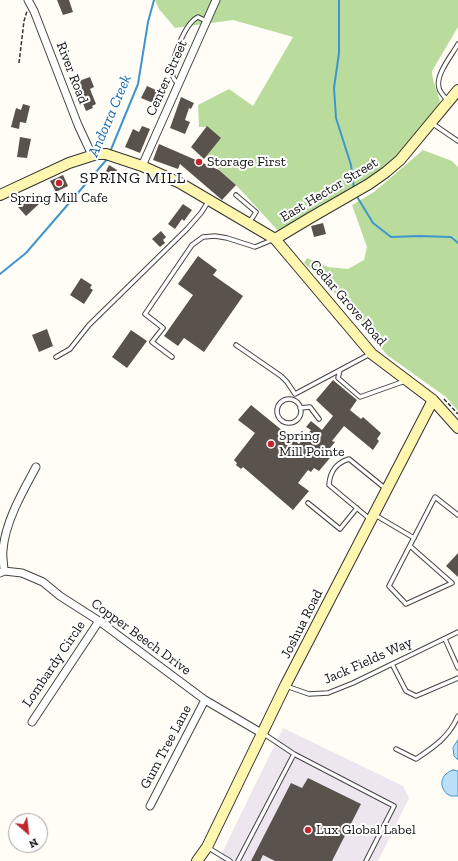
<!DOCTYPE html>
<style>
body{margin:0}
#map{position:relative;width:458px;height:861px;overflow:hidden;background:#fffdf5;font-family:"Zilla Slab",serif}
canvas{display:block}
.north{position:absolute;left:8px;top:813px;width:40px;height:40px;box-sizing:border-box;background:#fff;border:1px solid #a0a0a0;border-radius:50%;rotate:152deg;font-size:11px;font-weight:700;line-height:16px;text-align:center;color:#111}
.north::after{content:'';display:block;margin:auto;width:14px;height:18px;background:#c4262e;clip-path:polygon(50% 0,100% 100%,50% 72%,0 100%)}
</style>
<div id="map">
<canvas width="458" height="861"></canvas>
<div class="north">N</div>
</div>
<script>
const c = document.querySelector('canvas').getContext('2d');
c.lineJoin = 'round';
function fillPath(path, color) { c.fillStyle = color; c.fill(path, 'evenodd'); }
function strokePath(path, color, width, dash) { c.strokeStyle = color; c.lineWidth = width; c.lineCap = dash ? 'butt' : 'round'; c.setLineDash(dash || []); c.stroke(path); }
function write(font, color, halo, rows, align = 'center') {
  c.font = font + ' "Zilla Slab",serif'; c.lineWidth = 4; c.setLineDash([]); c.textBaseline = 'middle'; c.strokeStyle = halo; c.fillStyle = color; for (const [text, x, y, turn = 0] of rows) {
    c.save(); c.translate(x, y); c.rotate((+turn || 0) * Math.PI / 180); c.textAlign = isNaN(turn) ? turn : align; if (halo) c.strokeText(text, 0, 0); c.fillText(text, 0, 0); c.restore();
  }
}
fillPath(new Path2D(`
 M283 728 403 786 409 798 378 861H218Z`), '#eee6ef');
fillPath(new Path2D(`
 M155 0H458V27L432 71 433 80 440 101 432 123 400 160 282 235 236 185 205 157 207 127H199L198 105 229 89 253 106 293 37 233 20 175 28 159 9Z
 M423 150 452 161 458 167V411L446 397 387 355 329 286 304 263 307 258 328 267 348 269 364 260 367 247 352 205 374 192Z`), '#b9dc9c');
const water = new Path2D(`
 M458 740V760L454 756 453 748Z
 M453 770 458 771V796H451L447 794C438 785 441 774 453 770Z`);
fillPath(water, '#b9e0f7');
strokePath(water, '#3f96cf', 1);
strokePath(new Path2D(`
 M339 0V53L334 88 336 118 351 165 354 189
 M110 152 138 84 148 22 154 0
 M356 195 373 223 391 237 419 236 451 237 458 243
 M0 274 26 253 108 158`), '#3f96cf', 2);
fillPath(new Path2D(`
 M57 0H69L73 12 63 15Z
 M90 77 94 87 90 89 96 104 92 106 93 108 86 111 79 93 77 94 73 83Z
 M147 86 158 91 153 103 141 98Z
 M181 97 194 103 191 109 189 108 185 120 190 122 185 134 170 128Z
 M23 104 30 106 26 123 20 122 19 129 11 127 16 108 21 110Z
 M142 126 150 129 140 153 125 147 133 129 139 132Z
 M207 126 221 138 204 159 191 147Z
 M20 137 31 139 27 158 17 157Z
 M159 144 219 170 236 185 222 200 180 164 178 169 153 160Z
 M109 165 117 170 110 185 101 181Z
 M63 175 68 186 56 192 50 181Z
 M30 195 39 204 26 216 18 207Z
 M183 204 192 210 184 221 182 219 175 229 168 224Z
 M323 223 326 234 314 237 311 226Z
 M161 231 166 237 163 240 165 243 160 247 152 239Z
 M198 256 217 270 213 275 243 296 204 352 184 338 178 346 164 336 193 295 178 284Z
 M81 278 92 285 90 288 93 290 84 304 70 295Z
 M47 329 53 346 39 352 32 335Z
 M131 330 147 341 127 368 112 357Z
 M333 380 357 400 350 410 361 419 363 417 381 433 377 439 379 441 373 450 344 426 332 441 335 442 330 448 335 452 319 471 314 468 311 472 308 470 298 483 309 491 293 510 243 467 241 469 236 465 237 463 234 460 255 433 238 420 251 405 299 444 311 430 306 427 311 421 322 430 333 416 316 400Z
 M458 553V577L446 566Z
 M308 778 361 804 332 861H275L263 855 260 861H251L291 783 302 788Z`), '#5a524d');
const lane = new Path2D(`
 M179 83C176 82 174 80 173 77 169 63 185 23 198 17L206 21
 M448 101C445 97 440 93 439 88 435 75 452 55 458 44
 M433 124 458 141
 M236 195 256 212 249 223
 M236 345 281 376 287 382 295 394 370 354
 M56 357 70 349 89 325 187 229 201 213 208 202
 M172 357 152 342 163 328 145 314 192 245 203 237 215 236 227 238 255 247 272 240
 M340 370 338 378 360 397 405 381
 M277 411a12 12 0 1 1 24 0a12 12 0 1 1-24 0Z
 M300 408 310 407 319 419
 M308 503 340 529 357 508
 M375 515 414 538
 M371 520 329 485C330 471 336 463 349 459L386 489
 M410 546 452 583 406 604 389 586 435 497 458 515
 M445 639 458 668
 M392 664 406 691 416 696 458 678
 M286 686 309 694 328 693 353 683 458 632
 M264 734 294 754 394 806 366 861
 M396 749 416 759C434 747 449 737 458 716
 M207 847 230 861
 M238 861 294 754`);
const street = new Path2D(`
 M28 0 34 11 78 125 92 155
 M142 166 216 0
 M4 571C4 564 2 557 3 550 5 522 23 491 36 467
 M0 573 4 571 22 573 43 582 60 596 99 621 205 700 263 734
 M32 722 99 621
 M150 806 205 700`);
const secondary = new Path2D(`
 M0 195 69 163 97 154H106L142 166 180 183 275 239 372 354 433 400 458 428
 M275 239 310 218 369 184 386 172 400 160 458 90
 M197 861 207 847 285 686 433 400`);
strokePath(lane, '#444', 5.5);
strokePath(street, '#444', 9);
strokePath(secondary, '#333', 12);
strokePath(new Path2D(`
 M19 63 24 21 27 11
 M444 399 458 414`), '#333', 1.5, [4, 2]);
strokePath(lane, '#fff', 3.5);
strokePath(street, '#fff', 7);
strokePath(secondary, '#fff6b0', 10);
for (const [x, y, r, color] of [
 [199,162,4,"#c4262e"],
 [59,183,4,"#c4262e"],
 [271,444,4,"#c4262e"],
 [308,830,4,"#c4262e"]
]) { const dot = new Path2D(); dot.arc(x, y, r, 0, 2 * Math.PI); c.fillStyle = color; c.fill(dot); strokePath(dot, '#fff', 1.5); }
write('14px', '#111', '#fff', [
 ["River Road",72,73,69],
 ["Center Street",167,78,-66],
 ["East Hector Street",329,190,-31],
 ["Cedar Grove Road",348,303,49],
 ["Joshua Road",302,624,-63],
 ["Copper Beech Drive",141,637,36],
 ["Jack Fields Way",368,661,-24],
 ["Lombardy Circle",54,664,-56],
 ["Gum Tree Lane",166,747,-62]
]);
write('14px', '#111', '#fff', [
 ["Storage First",207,162],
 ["Spring Mill Cafe",59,198,"center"],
 ["Spring",279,436],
 ["Mill Pointe",279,452],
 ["Lux Global Label",316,830]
], 'left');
write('italic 15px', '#1768a6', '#fff', [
 ["Andorra Creek",110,116,-67]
]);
c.letterSpacing = '1px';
write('16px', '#111', '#fff', [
 ["SPRING MILL",133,178]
]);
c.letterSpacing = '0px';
</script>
